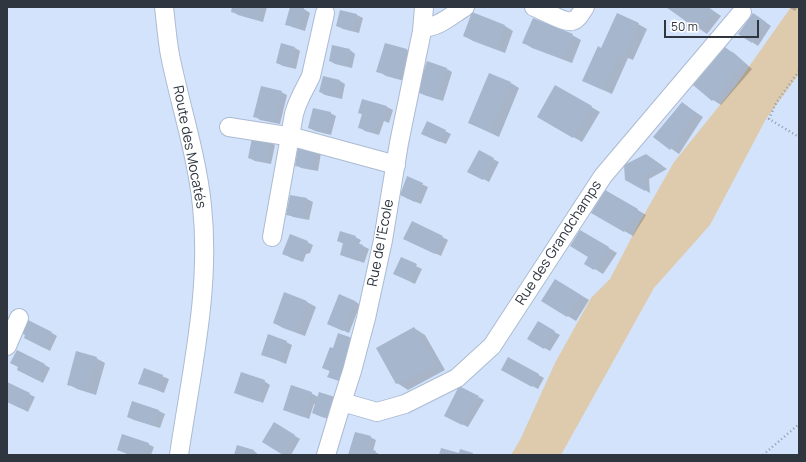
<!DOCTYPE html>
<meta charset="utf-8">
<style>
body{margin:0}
#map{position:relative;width:806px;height:462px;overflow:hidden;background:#d3e3fb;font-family:Manrope,sans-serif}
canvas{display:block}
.frame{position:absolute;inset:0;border:8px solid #2f363f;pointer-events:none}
.scale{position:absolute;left:664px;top:20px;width:95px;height:18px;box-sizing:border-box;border:2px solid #2f363f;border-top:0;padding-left:5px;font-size:12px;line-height:14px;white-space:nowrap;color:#2f363f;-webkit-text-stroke:3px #fff;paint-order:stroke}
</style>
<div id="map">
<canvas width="806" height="462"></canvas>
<div class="frame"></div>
<div class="scale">50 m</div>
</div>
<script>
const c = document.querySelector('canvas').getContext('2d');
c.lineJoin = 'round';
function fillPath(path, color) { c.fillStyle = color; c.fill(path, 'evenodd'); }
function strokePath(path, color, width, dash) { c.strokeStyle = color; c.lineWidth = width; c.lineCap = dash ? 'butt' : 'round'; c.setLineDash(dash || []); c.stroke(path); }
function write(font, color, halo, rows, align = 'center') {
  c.font = font + ' Manrope,sans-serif'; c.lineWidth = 3; c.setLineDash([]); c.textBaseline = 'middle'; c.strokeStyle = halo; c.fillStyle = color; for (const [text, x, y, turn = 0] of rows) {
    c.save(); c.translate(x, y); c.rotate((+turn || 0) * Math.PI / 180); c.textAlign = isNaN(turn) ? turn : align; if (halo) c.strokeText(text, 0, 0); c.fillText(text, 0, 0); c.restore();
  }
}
fillPath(new Path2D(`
 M791 7H799V74L766 119 710 225 654 288 561 455H511L520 440 555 363 591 298 610 279 637 227 674 162 736 85Z`), '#decbae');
fillPath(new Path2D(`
 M233 7H267L263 22 238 15 232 11Z
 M291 7 304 9 310 13 305 31 292 27 287 24Z
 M668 7H708L721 16 707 34Z
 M788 7H798L795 11Z
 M341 11 357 15 363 18 359 33 343 29 337 26Z
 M473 13 505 26 513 31 505 53 473 41 464 36Z
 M758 17 771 26 758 46 740 34Z
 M638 24 647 29 633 60 628 58 612 94 592 85 602 49Z
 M572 35 581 40 572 63 532 48 524 43Z
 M385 44 407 50 415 55 408 82 386 76 378 71Z
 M295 48 300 51 296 69 283 66 277 63Z
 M725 48 734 53 752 69 721 105 713 100 694 85Z
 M350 50 355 54 352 68 335 64 330 61Z
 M447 69 452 72 443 101 424 95 418 92Z
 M340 81 345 84 342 99 325 95 320 92Z
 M511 83 519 88 499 137 469 123Z
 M555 86 600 112 582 142 538 116Z
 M281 92 287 95 280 124 260 120 255 116Z
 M363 100 387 107 393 110 389 123 384 121 379 135 365 131 359 127 363 115 359 112Z
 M682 103 703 117 679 154 654 137Z
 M330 113 336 116 331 135 315 131 309 128Z
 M445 131 451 134 446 144 428 137Z
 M269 142 275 145 271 164 255 161 249 158Z
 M299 147 321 153 318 171 301 168 296 165Z
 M479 152 499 162 489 182 469 171Z
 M652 159 667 169 649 179 650 193 626 179Z
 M408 178 428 187 421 204 406 198Z
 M606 191 646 215 633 236 593 213Z
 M307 199 313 202 309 220 293 217 287 214Z
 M412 222 448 240 441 256 410 242Z
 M589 236 617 253 603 274 585 263 589 257Z
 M355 237 361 240 359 244 369 249 364 263 341 254 344 244 338 241Z
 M307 242 313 245 310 253 306 254 303 262 289 257Z
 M401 259 422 269 415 284 394 274Z
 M564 285 589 300 576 321 543 301Z
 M285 294 307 302 316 307 305 336 283 328 274 323Z
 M355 301 360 305 349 333 328 324Z
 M538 323 560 335 550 351 529 339Z
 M414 328 425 335 445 370 408 390 397 383Z
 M52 333 57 336 50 351 31 341Z
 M355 340 348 384 329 376 330 371 323 368Z
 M286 342 292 345 286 364 262 354Z
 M96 358 105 363 96 395 77 389 68 384Z
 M508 358 544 378 538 389 502 370Z
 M45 365 50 368 43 383 24 373Z
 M144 369 169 379 164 393 139 383Z
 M264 381 270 385 263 403 235 392Z
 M7 383 35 397 28 412 7 401Z
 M311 393 318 397 337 422 319 416 313 413 316 405 314 404 309 419 284 409Z
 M479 397 484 400 468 427 451 419Z
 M133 402 159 411 165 414 160 428 134 420 128 417Z
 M275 424 300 439 291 455H285L264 442Z
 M370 437 376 440 373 451 381 455H349Z
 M148 444 154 447 151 455H130L118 450Z
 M254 451 259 455H235Z`), '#0003');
fillPath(new Path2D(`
 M232 7H261L257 20 231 12Z
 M290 7 304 8 299 28 285 25Z
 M666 7H708L713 11 698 30Z
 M340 10 357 14 353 30 336 26Z
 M472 12 505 25 496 49 463 36Z
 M617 13 639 23 624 56 619 54 603 90 582 81 598 46 601 48Z
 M753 13 766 22 752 43 738 34Z
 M533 18 573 34 563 59 522 43Z
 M281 43 295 47 290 67 276 63Z
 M385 43 407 49 399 78 376 72Z
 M332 45 350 49 346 66 329 61Z
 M725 47 744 63 712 101 693 85Z
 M427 61 447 68 437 99 417 92Z
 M489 73 511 82 490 132 468 123Z
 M323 76 340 80 336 96 319 92Z
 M555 85 592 106 573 138 537 117Z
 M261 86 282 91 274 122 253 117Z
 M362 99 387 106 383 120 378 119 374 132 358 128 362 114 358 113Z
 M682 102 695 112 670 150 653 137Z
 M313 108 331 112 326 132 308 128Z
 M427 121 446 130 440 142 421 134Z
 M252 138 270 141 266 162 248 158Z
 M298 146 315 149 312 169 295 166Z
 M479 150 494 158 483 180 467 172Z
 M646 154 663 166 644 176 645 191 625 180 624 165Z
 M407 176 423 183 415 202 400 195Z
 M605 190 638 209 624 232 591 213Z
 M290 195 307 198 303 218 286 215Z
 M412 221 443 236 435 254 403 239Z
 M580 230 609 247 594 270 584 264 588 257 570 246Z
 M340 231 356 236 354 242 363 245 358 261 340 255 343 243 337 241Z
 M290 234 308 241 304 250 301 251 297 260 282 254Z
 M401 257 417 264 410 281 393 274Z
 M555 279 581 295 567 317 541 301Z
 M284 292 307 301 296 332 273 323Z
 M339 294 355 301 343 331 327 324Z
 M24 318 52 332 44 348 24 338 25 335 17 331Z
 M538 321 555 331 544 349 527 339Z
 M414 327 435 364 396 384 376 348Z
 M338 333 355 339 350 354 347 353 343 363 348 364 342 382 327 377 330 371 322 368 330 347 333 348Z
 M268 334 287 341 280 361 261 355Z
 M17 350 45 364 37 380 17 370 18 367 10 363Z
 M76 351 97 357 87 390 67 385Z
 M508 357 539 374 532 387 501 370Z
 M144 368 163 375 158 390 138 384Z
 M241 372 265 380 257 401 234 393Z
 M7 382 30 393 22 409 7 402Z
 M291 385 312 392 303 417 283 410Z
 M459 386 479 396 462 425 444 416Z
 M319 392 338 398 331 419 312 413Z
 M132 401 159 410 154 426 127 417Z
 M274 422 295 435 283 455 262 442Z
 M355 432 371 436 367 448 376 451 374 455H348Z
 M122 434 149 443 145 455H131L117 450Z
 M237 445 254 450 253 455H234Z
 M441 448 459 453 460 449 473 453V455H439Z`), '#a6b6cd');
const minor = new Path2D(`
 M164 7C166 23 167 39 170 55 180 105 197 155 202 206 211 289 191 373 179 455
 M534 7C542 10 565 23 572 21 578 20 582 11 585 7
 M423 27C437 29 453 14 465 7
 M229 127 293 137 396 165
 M272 237 294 114C298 99 305 89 311 76L325 13
 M7 346 19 318
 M342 402 377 412 405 404 457 378 492 346 603 176 742 12
 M326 455 342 402 352 371 366 318 383 240 399 143 422 31 424 7`);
strokePath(minor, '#abbbd2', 20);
strokePath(new Path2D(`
 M799 71 776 103 769 119 799 137
 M763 455 799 424`), '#8e9aab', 2.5, [1, 3]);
strokePath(minor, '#fff', 18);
write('14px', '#2f363f', '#fff', [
 ["Route des Mocatés",189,147,79],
 ["Rue de l'Ecole",381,243,-79],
 ["Rue des Grandchamps",559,243,-57]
]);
</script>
